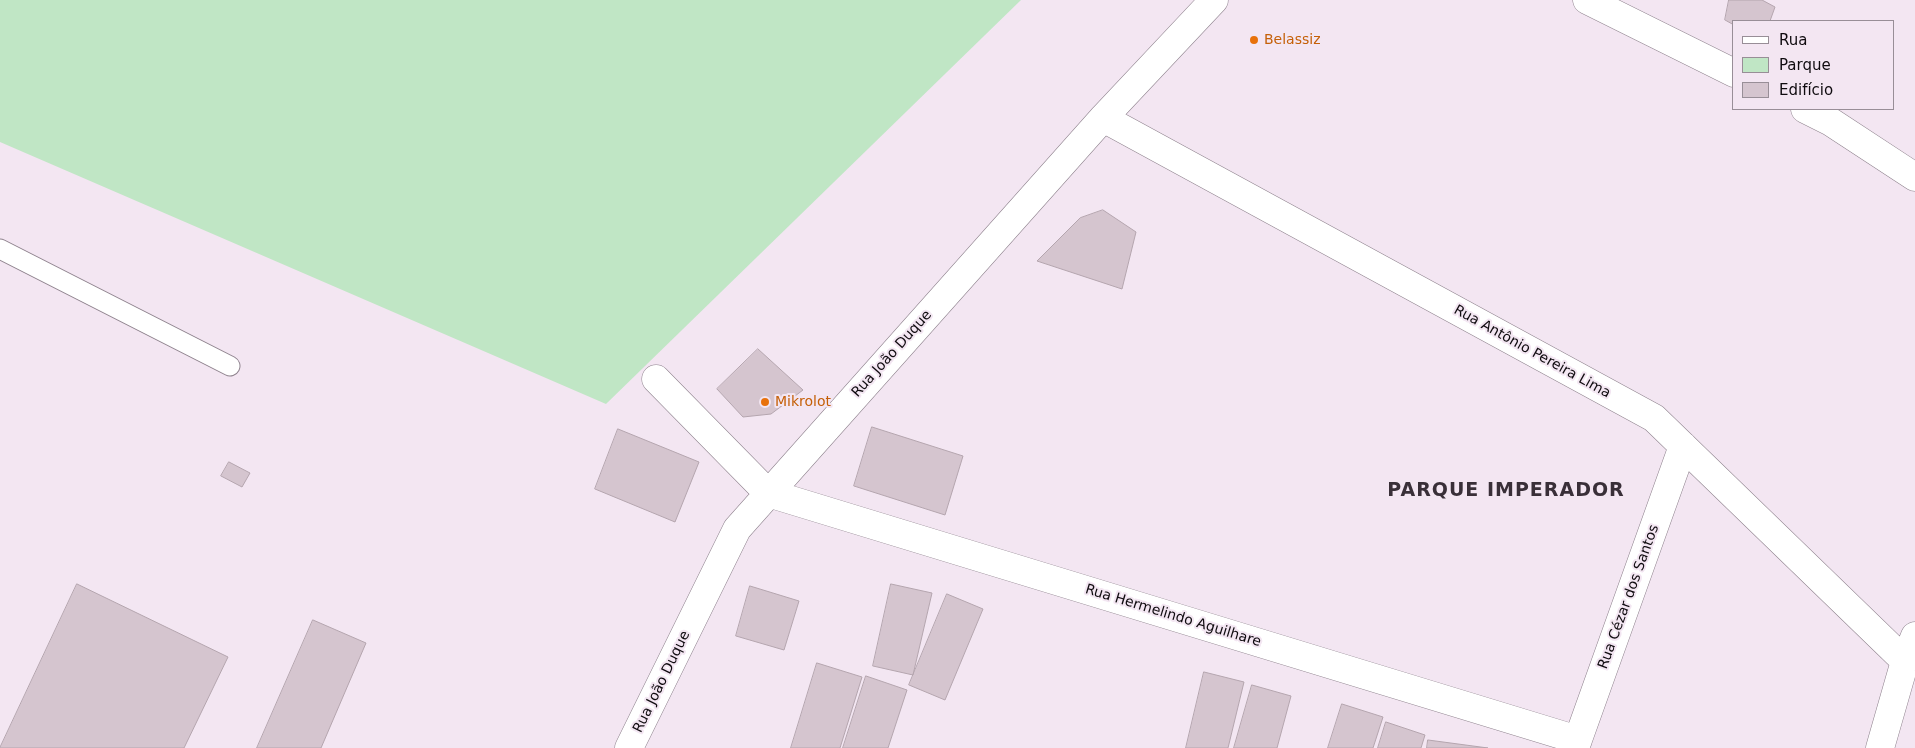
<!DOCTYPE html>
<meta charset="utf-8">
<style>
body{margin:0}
#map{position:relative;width:1915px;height:748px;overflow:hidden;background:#f3e6f2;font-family:"DejaVu Sans",sans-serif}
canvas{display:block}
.legend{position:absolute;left:1732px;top:20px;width:162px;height:90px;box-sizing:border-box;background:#f3e6f2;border:1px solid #988e97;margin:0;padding:6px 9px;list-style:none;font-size:15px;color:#0f0b0f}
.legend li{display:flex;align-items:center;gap:10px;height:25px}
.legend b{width:25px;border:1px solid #988e97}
</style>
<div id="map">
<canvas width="1915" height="748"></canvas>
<ul class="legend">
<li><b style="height:6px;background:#fff"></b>Rua</li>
<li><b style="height:14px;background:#c0e6c5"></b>Parque</li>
<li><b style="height:14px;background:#d5c5cf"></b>Edifício</li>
</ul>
</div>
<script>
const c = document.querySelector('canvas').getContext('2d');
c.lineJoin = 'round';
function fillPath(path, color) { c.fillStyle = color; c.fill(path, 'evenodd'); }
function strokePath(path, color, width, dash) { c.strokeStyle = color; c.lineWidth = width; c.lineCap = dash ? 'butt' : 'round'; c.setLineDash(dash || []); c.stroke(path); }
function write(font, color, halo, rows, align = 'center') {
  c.font = font + ' "DejaVu Sans",sans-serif'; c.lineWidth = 4; c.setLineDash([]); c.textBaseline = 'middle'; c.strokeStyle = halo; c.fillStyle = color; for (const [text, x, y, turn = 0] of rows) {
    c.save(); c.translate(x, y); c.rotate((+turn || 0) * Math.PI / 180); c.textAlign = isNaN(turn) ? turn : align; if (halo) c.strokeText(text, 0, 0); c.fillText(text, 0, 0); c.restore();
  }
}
fillPath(new Path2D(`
 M0 0H1021L606 404 0 142Z`), '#c0e6c5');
const building = new Path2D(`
 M1729 0H1762L1775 7 1770 21H1734V25L1725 20Z
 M1103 210 1136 232 1122 289 1037 261 1080 218Z
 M758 349 803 390 771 414 743 417 717 389Z
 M872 427 963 456 945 515 854 486Z
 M618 429 699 462 675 522 595 489Z
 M229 462 250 473 242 487 221 476Z
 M77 584 228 657 184 748H0Z
 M891 584 932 593 913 675 873 666Z
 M750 586 799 601 784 650 736 636Z
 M947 594 983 609 945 700 909 685Z
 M313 620 366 643 321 748H257Z
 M817 663 862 677 840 748H791Z
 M1204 672 1244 682 1228 748H1186Z
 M866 676 907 690 888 748H843Z
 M1252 685 1291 696 1277 748H1234Z
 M1342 704 1383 717 1373 748H1328Z
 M1386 722 1425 735 1421 748H1378Z
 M1428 740 1488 748H1427Z`);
fillPath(building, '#d5c5cf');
strokePath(building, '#b4a5ae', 1);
const service = new Path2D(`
 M0 249 230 366`);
const minor = new Path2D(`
 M1587 0 1734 73
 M1805 109 1831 122 1915 177
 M1103 118 1654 418 1905 661
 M656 379 768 493 1578 740
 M629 748 737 529 1103 118 1214 0
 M1575 748 1683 446
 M1880 748 1905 661 1915 636`);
strokePath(service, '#8e828d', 21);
strokePath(minor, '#8e828d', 29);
strokePath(service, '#fff', 19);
strokePath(minor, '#fff', 28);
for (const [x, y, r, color] of [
 [1254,40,5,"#e8710a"],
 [765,402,5,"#e8710a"]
]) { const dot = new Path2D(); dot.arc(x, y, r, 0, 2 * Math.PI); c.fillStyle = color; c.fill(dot); strokePath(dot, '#f3e6f2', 2); }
write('14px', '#c56008', '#f3e6f2', [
 ["Belassiz",1264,40],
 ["Mikrolot",775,402]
], 'left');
write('14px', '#0f0b0f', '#f3e6f2', [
 ["Rua Antônio Pereira Lima",1532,352,29],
 ["Rua João Duque",892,354,-48],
 ["Rua Cézar dos Santos",1629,597,-70],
 ["Rua Hermelindo Aguilhare",1173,616,17],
 ["Rua João Duque",662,682,-64]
]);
c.letterSpacing = '1px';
write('bold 19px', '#392f38', '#f3e6f2', [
 ["PARQUE IMPERADOR",1506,491]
]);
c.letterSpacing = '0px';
</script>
